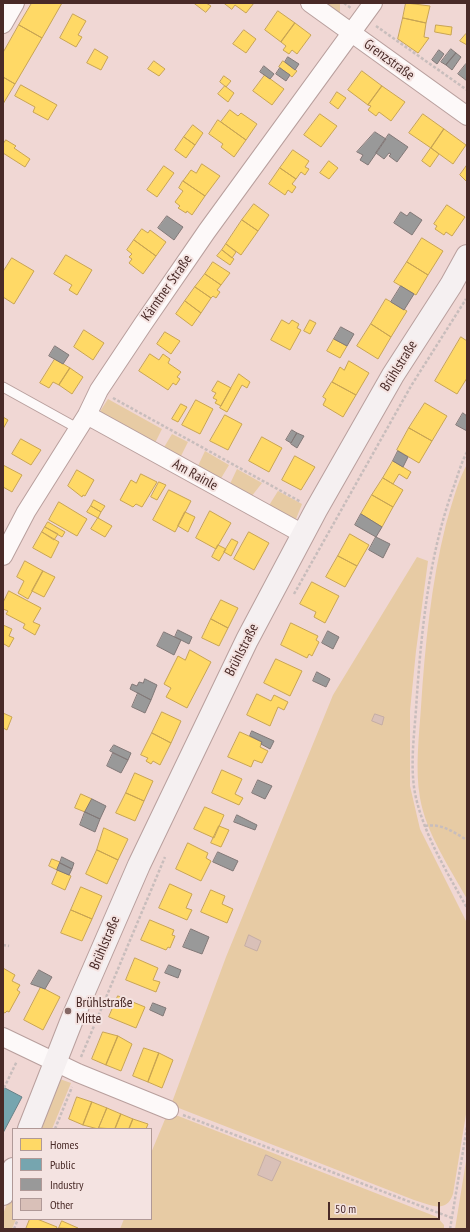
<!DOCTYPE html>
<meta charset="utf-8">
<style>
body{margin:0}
#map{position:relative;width:470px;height:1232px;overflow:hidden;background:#f0d7d4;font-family:"PT Sans Narrow",sans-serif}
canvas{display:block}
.frame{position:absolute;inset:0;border:4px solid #492a27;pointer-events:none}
.legend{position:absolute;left:12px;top:1128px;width:140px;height:92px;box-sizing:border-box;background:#f4e3e1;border:1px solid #b09997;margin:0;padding:5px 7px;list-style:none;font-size:12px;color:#492a27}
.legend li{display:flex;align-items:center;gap:8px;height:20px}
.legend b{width:20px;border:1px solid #b09997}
.scale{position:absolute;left:328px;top:1202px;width:112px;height:18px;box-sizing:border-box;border:2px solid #492a27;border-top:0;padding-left:5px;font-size:12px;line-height:14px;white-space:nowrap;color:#492a27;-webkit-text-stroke:3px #f4e3e1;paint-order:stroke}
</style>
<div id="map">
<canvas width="470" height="1232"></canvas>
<div class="frame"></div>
<ul class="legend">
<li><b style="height:11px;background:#ffd966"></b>Homes</li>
<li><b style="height:11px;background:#76a5af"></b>Public</li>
<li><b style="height:11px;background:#999"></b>Industry</li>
<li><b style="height:11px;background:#d9c0b8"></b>Other</li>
</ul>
<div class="scale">50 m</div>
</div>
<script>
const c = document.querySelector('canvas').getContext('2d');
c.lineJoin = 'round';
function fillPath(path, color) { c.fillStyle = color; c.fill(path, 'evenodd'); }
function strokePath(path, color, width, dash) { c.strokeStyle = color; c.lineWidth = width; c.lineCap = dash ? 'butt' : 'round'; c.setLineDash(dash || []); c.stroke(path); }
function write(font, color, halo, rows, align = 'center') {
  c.font = font + ' "PT Sans Narrow",sans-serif'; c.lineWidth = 4; c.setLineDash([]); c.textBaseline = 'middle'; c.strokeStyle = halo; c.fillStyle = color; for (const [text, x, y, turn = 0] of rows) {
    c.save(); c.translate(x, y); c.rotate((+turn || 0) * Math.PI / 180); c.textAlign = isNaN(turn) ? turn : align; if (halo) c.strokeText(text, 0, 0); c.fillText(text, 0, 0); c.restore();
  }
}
fillPath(new Path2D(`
 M323 3H339L340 4V15Z
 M108 399 162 429 154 445 99 413Z
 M172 434 188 442 180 458 163 449Z
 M205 451 229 465 220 480 197 468Z
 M467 464V899C450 868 426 833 420 798 415 769 419 736 421 707 425 646 431 584 446 524 452 504 457 483 467 464Z
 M237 469 262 483 251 497 229 486Z
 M278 491 302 504 296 519H292L268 507Z
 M417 557 428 561 416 651 410 711V786L420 829 467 923V1108L453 1194C446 1215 429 1204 414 1200L171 1105 226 957 333 695Z
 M57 1078 71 1083 52 1129H37Z
 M168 1112 437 1217 444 1225V1229H120L124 1219H151V1153Z
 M467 1155V1229H455Z
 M13 1188V1219H16L12 1229H3V1214Z`), '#e7cba4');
const homes = new Path2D(`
 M32 3H62L42 38 19 25Z
 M194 3H206L211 6 206 12Z
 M224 3H254L246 13 235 5 232 9Z
 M406 3 430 6 426 23 403 18Z
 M278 11 295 23 281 42 265 30Z
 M73 14 86 21 78 35 82 37 76 47 60 38Z
 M403 18 426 23 424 37 429 38 418 53 398 39Z
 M295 23 311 35 297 54 292 50 289 54 283 50 286 46 281 42Z
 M19 25 42 38 15 84 3 77V53Z
 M436 25 452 27 451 35 435 32Z
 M244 30 256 39 246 53 233 44Z
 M466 34 467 35V45L460 41Z
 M95 49 108 57 101 70 87 63Z
 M154 61 165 69 159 76 148 69Z
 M283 61 297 71 292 77 279 67Z
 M362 71 382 86 368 105 348 90Z
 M265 75 284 89 272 105 253 91Z
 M224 76 231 81 226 87 220 82Z
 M3 77 15 84 3 104Z
 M21 85 57 105 48 120 33 112 35 107 15 96Z
 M225 86 234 93 228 102 218 94Z
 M382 86 405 102 391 121 379 112 376 116 368 110 371 106 368 105Z
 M337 92 346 98 338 109 330 103Z
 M230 110 238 116 241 113 257 124 246 140 221 122Z
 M320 114 337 126 321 147 304 135Z
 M423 114 444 129 431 148 409 133Z
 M218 120 246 140 234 157 221 147 223 144 209 134Z
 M193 125 203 133 195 145 184 137Z
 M444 129 466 145 453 164 431 148Z
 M184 137 195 145 186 158 175 150Z
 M6 140 16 146 14 148 30 159 25 167 3 153V141L4 142Z
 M431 148 439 154 430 167 422 161Z
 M293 150 309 161 305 167 309 169 305 175 301 172 296 179 280 168Z
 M329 161 338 168 329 179 320 173Z
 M202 164 220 176 205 196 183 181 191 170 196 173Z
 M467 165V182L460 175Z
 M164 166 174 173 157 197 147 190Z
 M280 168 296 179 292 184 296 187 292 193 288 190 285 195 269 184Z
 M183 181 205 196 192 215 187 211 186 213 178 208 180 206 175 202 183 191 179 188Z
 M254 204 269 215 258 231 242 220Z
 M447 205 465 217 452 236 446 232 444 235 435 229 437 226 434 224Z
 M242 220 258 231 241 255 226 244Z
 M142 229 148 233 150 230 166 242 156 256 134 240Z
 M422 238 443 251 428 275 407 262Z
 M134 240 156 256 143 274 129 263 132 259 129 257 132 254 127 250Z
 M226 244 236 252 232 258 222 250Z
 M222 250 234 259 230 265 217 256Z
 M66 255 92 270 77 295 69 290 72 285 54 274Z
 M12 258 34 271 14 304 3 297V272Z
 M213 262 230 273 221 285 205 274Z
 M407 262 428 275 416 295 394 282Z
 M205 274 221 285 217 290 220 292 216 298 213 296 211 298 195 287Z
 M195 287 211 298 201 313 185 301Z
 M386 299 407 311 391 337 371 324Z
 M185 301 201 313 192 326 176 314Z
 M282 320 289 324 292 320 299 324 297 328 301 330 290 350 271 340Z
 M310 320 316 323 310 334 304 331Z
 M371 324 391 337 378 359 357 346Z
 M84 330 104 343 93 360 74 347Z
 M165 332 180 341 171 354 157 344Z
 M461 337 467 341V378L457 394 435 381Z
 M334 339 347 346 340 358 327 351Z
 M150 354 159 360 163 354 170 359 168 363 181 372 177 377 180 379 176 385 173 383 168 390 139 371Z
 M55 359 70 368 59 385 53 382 49 388 40 383Z
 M349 361 369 373 356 395 332 382 340 367 344 370Z
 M70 368 83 377 72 394 59 385Z
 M239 374 250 382 247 388 242 385 227 412 220 408Z
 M218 381 231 388 221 406 215 403 217 400 213 398 216 393 212 391Z
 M332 382 356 395 343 417 323 405 326 399 323 397Z
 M196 400 213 409 200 434 182 425Z
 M425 403 447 416 432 441 409 428Z
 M181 404 187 407 178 422 172 419Z
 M225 415 242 424 228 450 210 441Z
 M3 417 8 420 3 429Z
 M409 428 432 441 419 463 397 450Z
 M262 437 282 448 269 472 249 461Z
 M21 439 41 450 31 465 12 454Z
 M295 456 315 467 301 490 282 480Z
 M393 461 411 472 407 479 399 474 393 484 383 478Z
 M3 465 22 475 12 492 3 487Z
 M77 470 94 480 85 496 83 495 82 497 68 486Z
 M141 474 157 482 142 507 136 504 133 507 120 500 131 480 136 483Z
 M383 478 403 490 393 507 372 495Z
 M159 482 166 485 157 500 151 497Z
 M169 490 191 501 175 532 153 520Z
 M372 495 393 507 382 527 361 514Z
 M94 500 105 506 101 512 91 506Z
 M59 502 87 519 77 536 49 520Z
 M91 506 101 512 98 518 87 512Z
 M210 511 231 523 216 549 196 538Z
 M185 512 195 517 188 532 178 526Z
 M98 518 112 526 105 537 91 529Z
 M48 522 65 532 62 537 45 527Z
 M45 527 58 534 54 540 42 532Z
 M42 532 59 542 51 558 33 548Z
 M249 532 269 543 254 570 234 559Z
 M350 534 369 545 357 566 338 556Z
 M232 539 238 542 231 556 224 552Z
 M218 545 226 549 219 561 212 557Z
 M338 556 357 566 345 587 326 577Z
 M25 561 43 571 28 599 18 593 24 581 17 577Z
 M43 571 55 577 44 597 32 591Z
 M312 582 339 596 325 623 314 617 316 612 300 604Z
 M9 591 41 608 33 622 40 625 35 635 23 628 25 624 6 614 8 611 3 609V603Z
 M221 600 238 608 228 628 211 619Z
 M211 619 228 628 219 646 202 638Z
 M291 623 318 636 316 640 319 642 312 656 309 654 307 658 281 645Z
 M3 625 12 629 9 636 14 638 9 647 4 644 3 646Z
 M190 650 211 662 187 708 166 697 171 688 164 684 178 656 185 660Z
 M276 659 302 671 290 696 264 683Z
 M257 694 271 701 274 695 288 702 284 710 278 707 270 726 247 715Z
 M162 712 181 721 171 743 152 733Z
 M3 713 12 717 7 730 3 728Z
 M240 732 262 742 260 747 268 751 262 763 254 760 251 767 228 757Z
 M152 733 171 743 160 765 153 761 151 764 146 761 148 758 141 755Z
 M222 770 242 779 235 794 243 798 239 805 212 793Z
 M135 773 153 781 144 801 126 793Z
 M126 793 144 801 135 821 116 813Z
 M81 794 92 799 85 812 75 808Z
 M205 807 224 815 214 838 194 829Z
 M219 826 229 830 221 847 211 843Z
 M104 828 128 839 118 860 97 850Z
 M188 843 208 853 206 858 211 861 201 881 176 869Z
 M97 850 118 860 107 884 86 874Z
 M52 859 60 862 57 870 49 866Z
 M58 870 71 876 65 890 52 884Z
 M170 884 192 894 186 908 192 910 187 920 159 908Z
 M81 887 102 896 92 919 71 910Z
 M211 890 225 896 222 904 233 909 227 923 201 912Z
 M71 910 92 919 82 941 61 933Z
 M150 920 174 930 172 935 175 936 170 948 168 947 166 950 141 940Z
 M135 958 158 968 153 980 160 982 156 992 126 980Z
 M3 968 15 975 12 981 20 985 17 990 20 992 9 1012 7 1011 5 1013 3 1012Z
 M41 987 60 997 43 1030 24 1020Z
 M118 996 145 1007 136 1028 109 1017Z
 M103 1032 118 1036 106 1065 92 1059Z
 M118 1036 132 1044 121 1071 106 1065Z
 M144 1048 159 1053 148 1082 133 1076Z
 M159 1053 173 1060 162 1088 148 1082Z
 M77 1097 92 1102 83 1125 69 1119Z
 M92 1102 107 1108 98 1129 83 1125Z
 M107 1108 121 1114 115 1129 99 1128Z
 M121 1114 133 1119 129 1129H115Z
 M133 1119 148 1124 146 1129H129Z
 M30 1219H37L57 1227 56 1229H26Z
 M62 1221 78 1228V1229L59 1228Z`);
fillPath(homes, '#ffd966');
strokePath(homes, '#c8a453', 1);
const public = new Path2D(`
 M3 1087 22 1097 3 1133Z`);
fillPath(public, '#76a5af');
strokePath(public, '#688086', 1);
const industry = new Path2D(`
 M451 49 456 53 446 65 441 62Z
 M439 50 444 54 437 64 432 60Z
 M456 53 461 57 452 70 446 65Z
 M288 57 299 64 295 70 285 62Z
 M466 64 467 65V81L458 74Z
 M264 66 274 74 270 79 260 72Z
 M280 68 290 75 286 81 276 74Z
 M375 132 386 139 368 165 360 160 363 155 357 152Z
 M389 134 408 147 397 162 389 156 391 154 389 153 384 159 376 153Z
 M401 212 407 216 410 212 422 220 412 235 394 223Z
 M167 216 183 227 174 240 158 228Z
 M401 286 414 294 404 310 391 302Z
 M341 327 354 334 347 346 334 339Z
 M55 346 69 355 63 364 49 356Z
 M463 413 467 416V431L456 425Z
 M292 430 297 433 291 443 286 440Z
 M297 433 304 436 297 448 291 444Z
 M398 451 408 457 403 467 393 461Z
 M361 514 382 527 376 537 355 525Z
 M376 537 390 544 383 558 369 550Z
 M178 630 192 637 189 644 175 637Z
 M328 631 339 637 333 649 322 643Z
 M164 632 181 640 174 655 157 646Z
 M317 672 330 679 326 687 313 681Z
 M145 679 157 685 151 700 130 689 132 684 137 686 139 682 143 683Z
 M138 693 151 700 145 713 132 707Z
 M252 731 274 741 270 749 261 744 262 742 250 736Z
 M114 745 131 753 128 760 110 751Z
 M113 753 128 760 121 773 107 766Z
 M258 780 272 786 265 799 252 793Z
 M92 799 106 806 100 819 85 812Z
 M85 812 100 819 95 832 80 825Z
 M237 815 257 825 255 830 234 822Z
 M218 852 238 861 233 871 213 862Z
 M62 857 74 863 72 869 60 863Z
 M60 863 72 869 69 875 57 870Z
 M191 929 209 937 202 954 183 947Z
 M169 965 181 970 178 978 165 973Z
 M39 970 52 977 45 989 31 984Z
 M153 1003 166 1008 163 1016 150 1010Z`);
fillPath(industry, '#999');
strokePath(industry, '#817877', 1);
const building = new Path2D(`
 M375 714 384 717 382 725 372 721Z
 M249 935 261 941 257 951 245 946Z
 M266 1155 281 1162 272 1181 258 1175Z`);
fillPath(building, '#d9c0b8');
strokePath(building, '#c5ada5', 1);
const lane = new Path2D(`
 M3 387 77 428`);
const street = new Path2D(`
 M310 3 467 116
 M3 24 15 3
 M87 415 303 534
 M3 556 26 512 87 415 99 390 143 324 207 231 373 3
 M3 1037 78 1073 169 1110`);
const secondary = new Path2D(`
 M29 1129 73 1017 139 865 247 640 316 510 393 375 451 285 467 256
 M3 1194 13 1169`);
strokePath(lane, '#b89f9d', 11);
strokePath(street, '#b89f9d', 20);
strokePath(secondary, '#b89f9d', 24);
strokePath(new Path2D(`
 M344 3 351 8
 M376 26 467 90
 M113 398 301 502
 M467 452C461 463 458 475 454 486 428 557 421 634 416 709 414 738 409 773 417 802 427 840 448 874 467 908
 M294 594 411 386 466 299
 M425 826C442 823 453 832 467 840
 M3 945 9 946
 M81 1057 165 857
 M4 1088 17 1061
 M183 1115 452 1218
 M55 1129 72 1087
 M14 1229 18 1219
 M450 1229 467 1127`), '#c8bdbc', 2.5, [3, 2]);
strokePath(lane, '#fdf9f9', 9);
strokePath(street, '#fdf9f9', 18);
strokePath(secondary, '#f5f0f1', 22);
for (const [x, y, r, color] of [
 [68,1011,4,"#836764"]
]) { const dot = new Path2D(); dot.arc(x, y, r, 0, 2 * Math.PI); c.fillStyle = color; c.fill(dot); strokePath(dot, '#f4e3e1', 1.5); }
write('14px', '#492a27', '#f4e3e1', [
 ["Grenzstraße",389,60,36],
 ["Kärntner Straße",167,288,-55],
 ["Brühlstraße",399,366,-58],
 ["Am Rainle",195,475,29],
 ["Brühlstraße",242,650,-63],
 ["Brühlstraße",105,943,-67]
]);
write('14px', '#492a27', '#f4e3e1', [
 ["Brühlstraße",76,1003],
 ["Mitte",76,1019]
], 'left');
</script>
